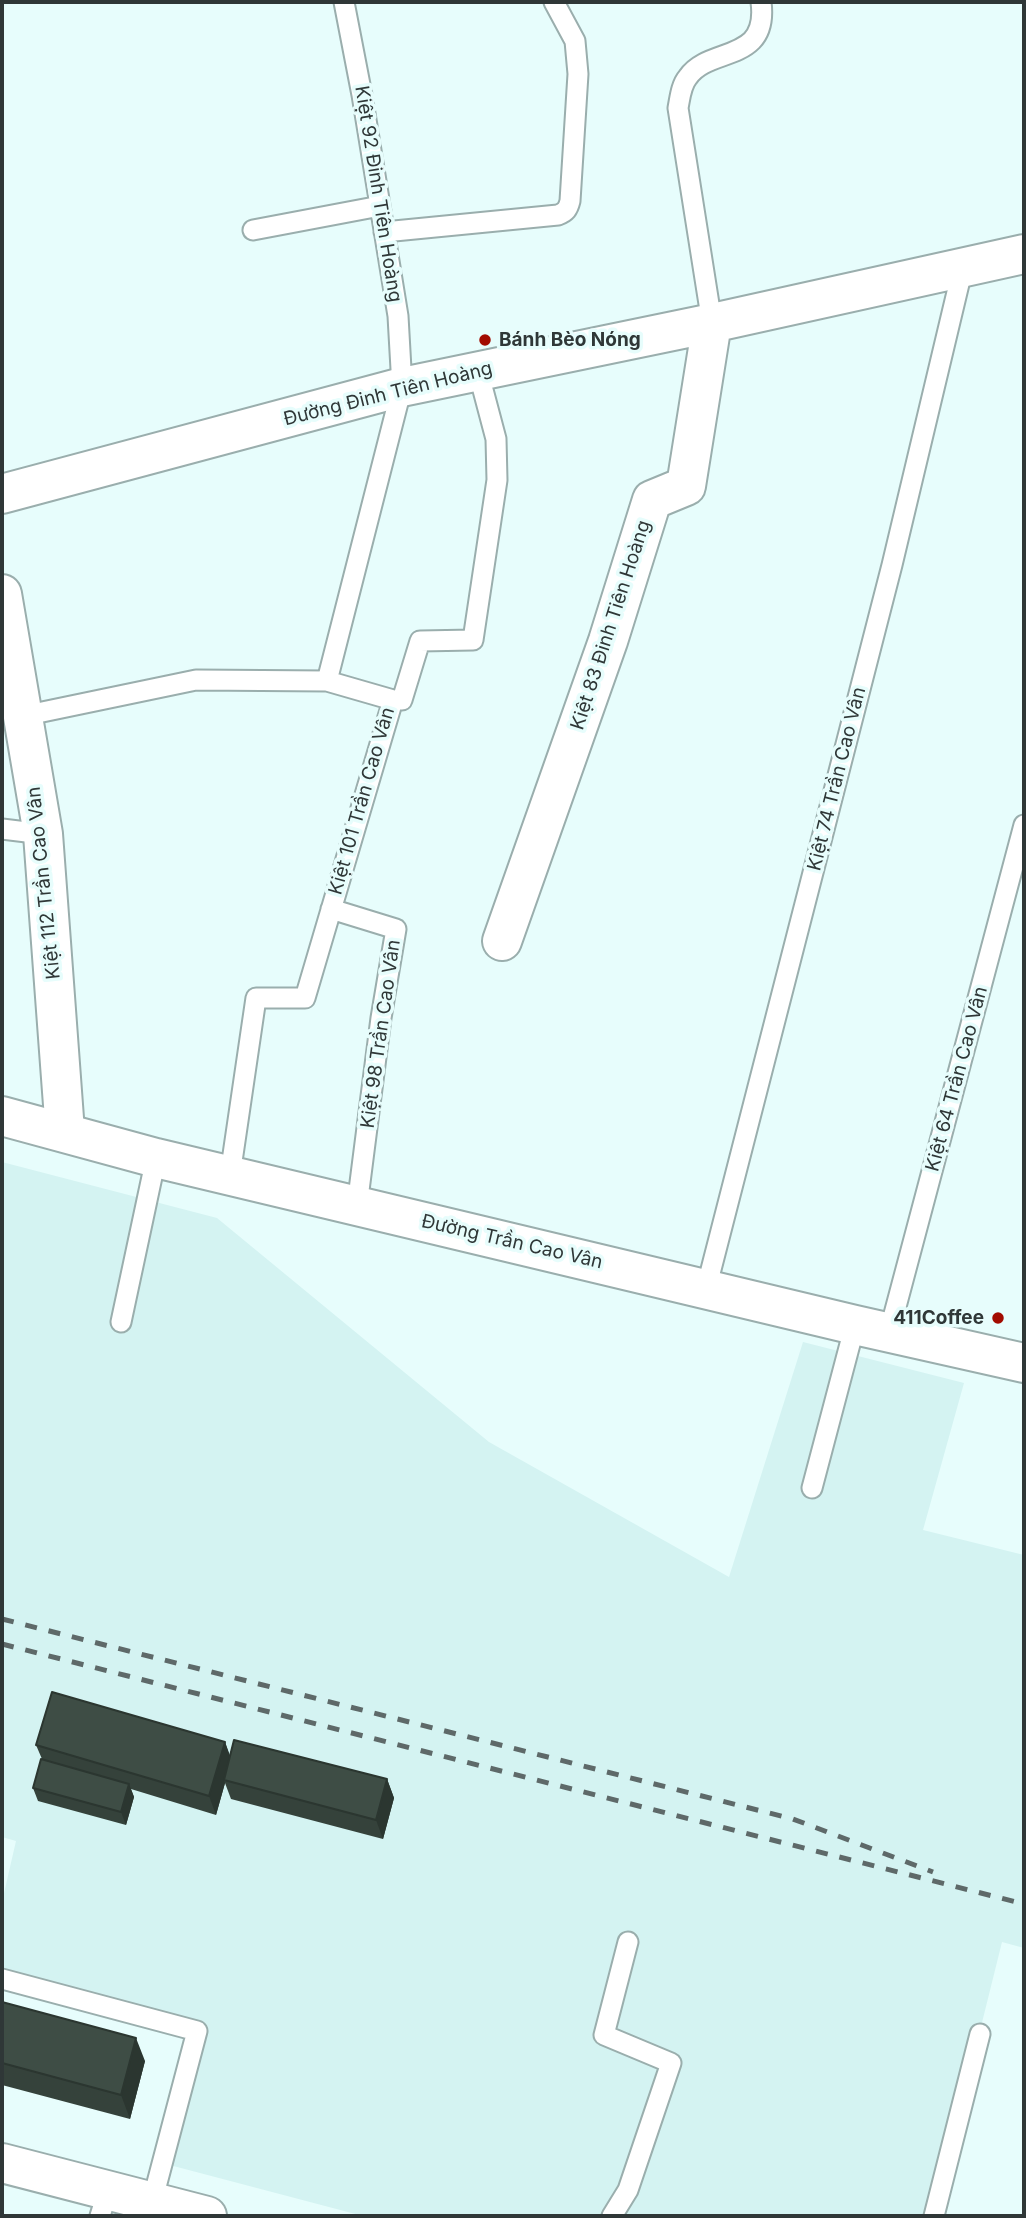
<!DOCTYPE html>
<meta charset="utf-8">
<style>
body{margin:0}
#map{position:relative;width:1026px;height:2218px;overflow:hidden;background:#e7fdfc;font-family:Inter,sans-serif}
canvas{display:block}
.frame{position:absolute;inset:0;border:4px solid #2f3737;pointer-events:none}
</style>
<div id="map">
<canvas width="1026" height="2218"></canvas>
<div class="frame"></div>
</div>
<script>
const c = document.querySelector('canvas').getContext('2d');
c.lineJoin = 'round';
function fillPath(path, color) { c.fillStyle = color; c.fill(path, 'evenodd'); }
function strokePath(path, color, width, dash) { c.strokeStyle = color; c.lineWidth = width; c.lineCap = dash ? 'butt' : 'round'; c.setLineDash(dash || []); c.stroke(path); }
function write(font, color, halo, rows, align = 'center') {
  c.font = font + ' Inter,sans-serif'; c.lineWidth = 7; c.setLineDash([]); c.textBaseline = 'middle'; c.strokeStyle = halo; c.fillStyle = color; for (const [text, x, y, turn = 0] of rows) {
    c.save(); c.translate(x, y); c.rotate((+turn || 0) * Math.PI / 180); c.textAlign = isNaN(turn) ? turn : align; if (halo) c.strokeText(text, 0, 0); c.fillText(text, 0, 0); c.restore();
  }
}
fillPath(new Path2D(`
 M2 1162 217 1218 489 1442 729 1577 803 1342 964 1383 923 1530 1024 1555V1948L1002 1942 934 2216H363L162 2163 197 2031 2 1979V1902L16 1841 2 1837Z`), '#d4f3f2');
const lane = new Path2D(`
 M253 230 380 206
 M384 232 558 215C566 212 568 209 570 201L578 74 575 41 554 2
 M712 323 678 108C680 98 681 85 688 77 709 46 769 64 761 2
 M393 700H402L420 641 473 640 497 480 496 439 478 371
 M23 716 196 680 327 681
 M2 829 43 834
 M331 909 396 929 381 1018 357 1206
 M230 1175 256 998H305L393 700 327 681 402 387 398 316 362 95 344 2
 M706 1289 892 565 963 267
 M121 1322 156 1158
 M889 1333 1024 825
 M812 1488 855 1325
 M2 1979 197 2031 152 2202
 M100 2216 108 2190
 M612 2216 628 2190 671 2063 604 2035 628 1942
 M934 2216 980 2034`);
const street = new Path2D(`
 M2 494 402 387 712 323 1024 254
 M2 594 43 834 65 1132
 M502 941 608 641 652 500 686 486 712 323`);
const secondary = new Path2D(`
 M2 1116 156 1158 855 1325 1024 1363
 M2 2163 207 2216`);
strokePath(lane, '#9aaead', 23);
strokePath(street, '#9aaead', 42);
strokePath(secondary, '#9aaead', 42);
strokePath(lane, '#fff', 19);
strokePath(street, '#fff', 38);
strokePath(secondary, '#fff', 38);
strokePath(new Path2D(`
 M2 1619 793 1819 933 1872
 M2 1644 1024 1904`), '#5e6969', 5, [12, 12]);
fillPath(new Path2D(`
 M225 1742 230 1757 387 1779 394 1798 383 1839 231 1799 225 1783 216 1815 131 1789 134 1797 126 1825 38 1801 33 1788 42 1759 36 1745Z
 M2 2002 145 2061 130 2119 2 2085Z`), '#35423b');
fillPath(new Path2D(`
 M225 1742 232 1761 224 1780 225 1783 216 1815 209 1796Z
 M387 1779 394 1798 383 1839 376 1820Z
 M129 1784 134 1797 126 1825 121 1812Z
 M136 2038 145 2061 130 2119 121 2095Z`), '#2b3630');
const building = new Path2D(`
 M52 1692 225 1742 209 1796 36 1745Z
 M234 1740 387 1779 376 1820 224 1780Z
 M41 1759 129 1784 121 1812 33 1788Z
 M2 2002 136 2038 121 2095 2 2063Z`);
fillPath(building, '#3e4d45');
strokePath(building, '#2b3630', 2);
for (const [x, y, r, color] of [
 [485,340,7,"#a20b00"],
 [998,1318,7,"#a20b00"]
]) { const dot = new Path2D(); dot.arc(x, y, r, 0, 2 * Math.PI); c.fillStyle = color; c.fill(dot); strokePath(dot, '#e7fdfc', 2.5); }
write('19px', '#2f3737', '#e7fdfc', [
 ["Kiệt 92 Đinh Tiên Hoàng",378,194,81],
 ["Đường Đinh Tiên Hoàng",388,394,-14],
 ["Kiệt 83 Đinh Tiên Hoàng",611,625,-72],
 ["Kiệt 74 Trần Cao Vân",837,779,-76],
 ["Kiệt 101 Trần Cao Vân",362,801,-74],
 ["Kiệt 112 Trần Cao Vân",44,883,-96],
 ["Kiệt 98 Trần Cao Vân",381,1034,-82],
 ["Kiệt 64 Trần Cao Vân",957,1079,-75],
 ["Đường Trần Cao Vân",512,1242,13]
]);
write('bold 19px', '#2f3737', '#e7fdfc', [
 ["Bánh Bèo Nóng",499,340],
 ["411Coffee",984,1318,"right"]
], 'left');
</script>
